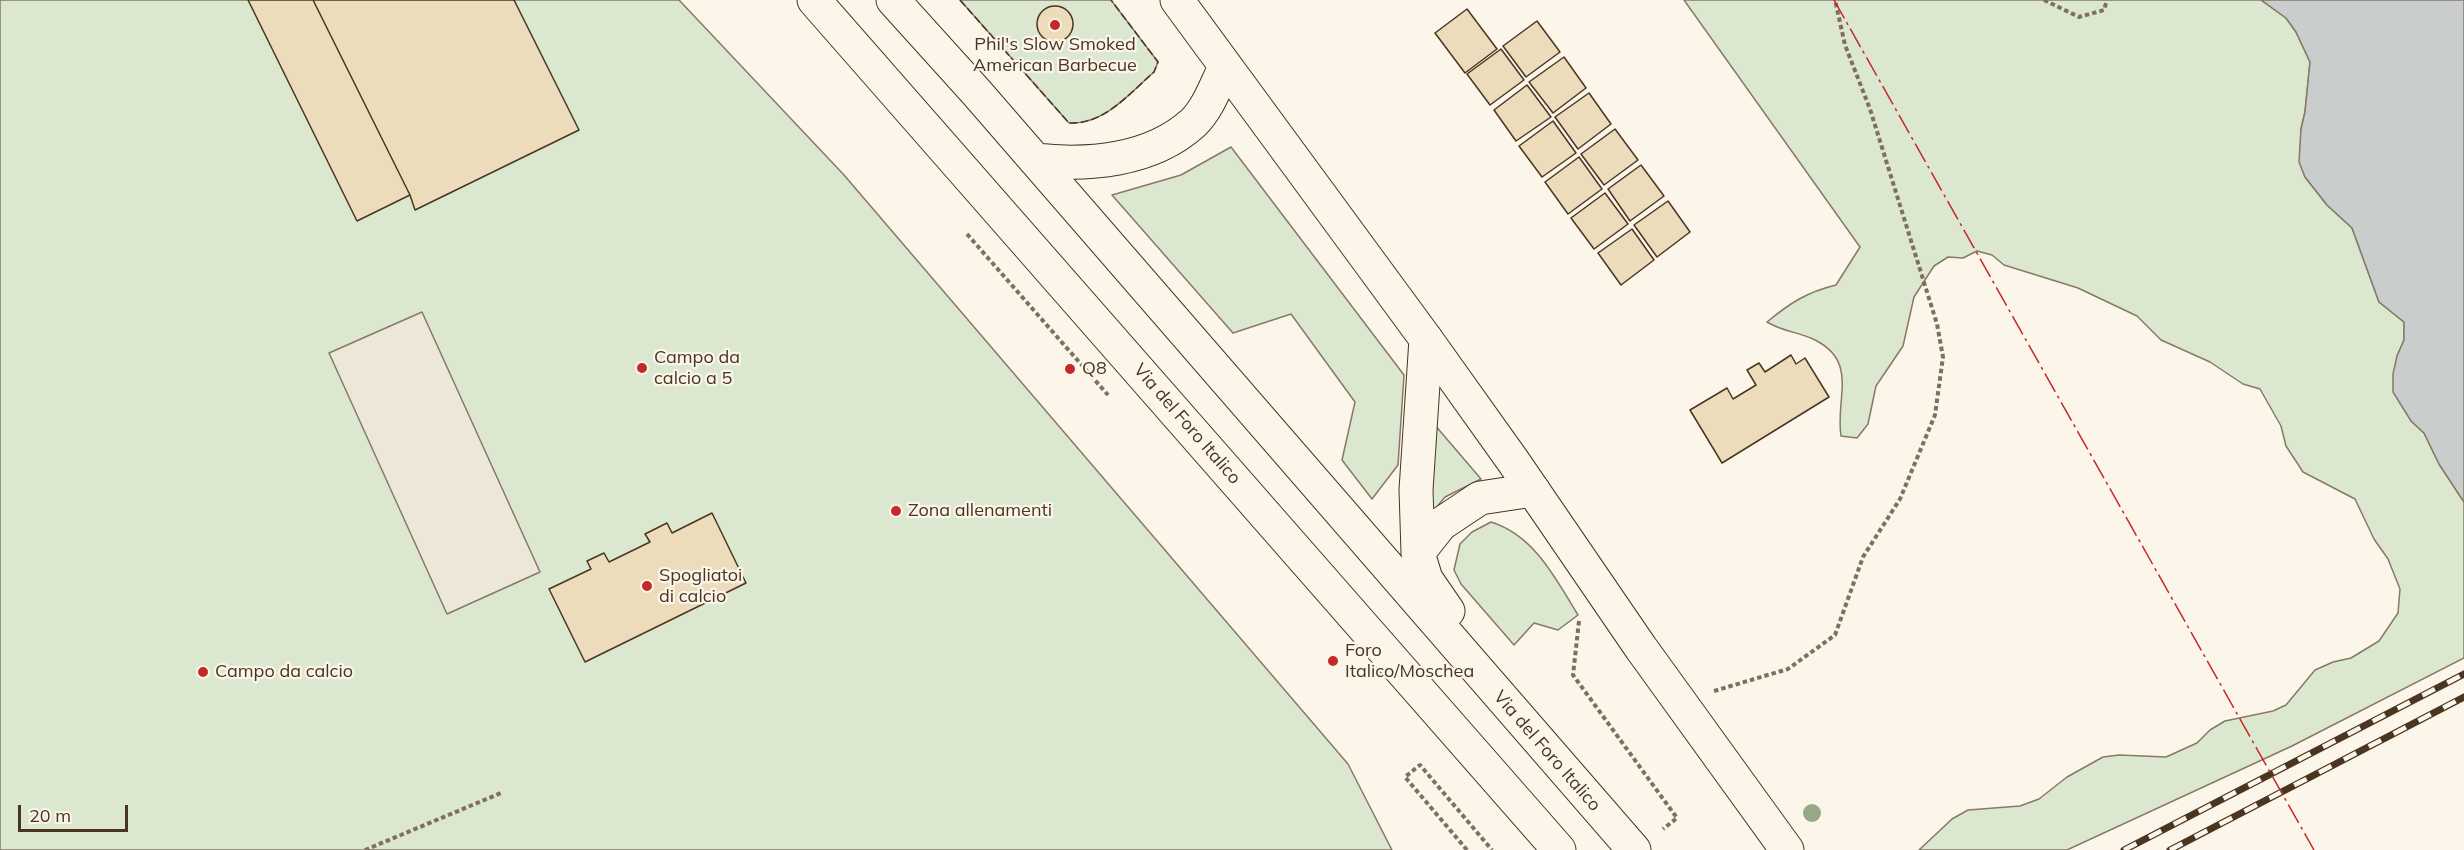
<!DOCTYPE html>
<style>
body{margin:0}
#map{position:relative;width:2464px;height:850px;overflow:hidden;background:#fbf6e9;font-family:Mulish,sans-serif}
canvas{display:block}
.scale{position:absolute;left:18px;top:805px;width:110px;height:27px;box-sizing:border-box;border:3px solid #4a3520;border-top:0;padding-left:8px;font-size:18px;line-height:21px;white-space:nowrap;color:#4a3520;-webkit-text-stroke:4px #fbf6e9;paint-order:stroke}
</style>
<div id="map">
<canvas width="2464" height="850"></canvas>
<div class="scale">20 m</div>
</div>
<script>
const c = document.querySelector('canvas').getContext('2d');
c.lineJoin = 'round';
function fillPath(path, color) { c.fillStyle = color; c.fill(path, 'evenodd'); }
function strokePath(path, color, width, dash) { c.strokeStyle = color; c.lineWidth = width; c.lineCap = dash ? 'butt' : 'round'; c.setLineDash(dash || []); c.stroke(path); }
function write(font, color, halo, rows, align = 'center') {
  c.font = font + ' Mulish,sans-serif'; c.lineWidth = 4.5; c.setLineDash([]); c.textBaseline = 'middle'; c.strokeStyle = halo; c.fillStyle = color; for (const [text, x, y, turn = 0] of rows) {
    c.save(); c.translate(x, y); c.rotate((+turn || 0) * Math.PI / 180); c.textAlign = isNaN(turn) ? turn : align; if (halo) c.strokeText(text, 0, 0); c.fillText(text, 0, 0); c.restore();
  }
}
const green = new Path2D(`
 M0 0H679L844 175 1348 764 1392 850H0Z
 M960 0H1111L1158 62 1154 72C1130 93 1104 125 1069 123Z
 M1684 0H2261L2286 18 2296 32 2310 62 2305 112 2301 129 2300 162 2305 177 2327 205 2352 228 2379 302 2404 322V340L2397 356 2411 421 2424 433 2439 464 2464 502V658L2292 746 2067 850H1919L1952 819 1968 810 2020 806 2039 799 2067 777 2103 757 2119 755 2166 757 2197 743 2210 730 2225 721 2273 711 2286 705 2315 670 2333 662 2351 658 2379 641 2398 613 2400 589 2388 559 2374 539 2355 499 2303 472 2286 446 2281 426 2260 389 2243 384 2210 362 2161 340 2137 316 2078 288 2004 265 1992 255 1977 251 1963 258 1948 257 1934 266 1914 297 1903 346 1876 386 1868 424 1857 438 1841 436C1835 399 1859 362 1815 340 1800 332 1783 332 1767 322 1790 303 1807 292 1836 285L1860 247Z
 M1231 147 1404 375 1398 465 1372 499 1342 460 1355 402 1291 314 1233 333 1112 195 1181 175Z
 M1434 424 1481 479 1445 497 1431 514Z
 M1491 522C1534 535 1556 579 1578 615L1558 630 1534 623 1514 645 1461 584 1454 570 1460 544 1472 532Z`);
fillPath(green, '#dce7d0');
strokePath(green, '#887966', 1.5);
const parking = new Path2D(`
 M422 312 540 572 447 614 329 353Z`);
fillPath(parking, '#ede7d9');
strokePath(parking, '#887966', 1.5);
const water = new Path2D(`
 M2261 0H2464V502L2439 464 2424 433 2411 421 2393 392V374L2397 356 2404 340V322L2379 302 2352 228 2327 205 2305 177 2299 162 2301 129 2305 112 2310 62 2296 32 2286 18Z`);
fillPath(water, '#c9cecd');
strokePath(water, '#887966', 1.5);
const building = new Path2D(`
 M248 0H313L410 195 357 221Z
 M313 0H514L579 130 415 210 410 195Z
 M1037 24a18 18 0 1 1 36 0a18 18 0 1 1-36 0Z
 M1467 9 1497 49 1465 73 1435 33Z
 M1537 21 1560 52 1526 77 1503 46Z
 M1501 49 1524 80 1490 105 1467 74Z
 M1564 57 1586 88 1553 113 1529 82Z
 M1527 85 1551 117 1516 141 1494 110Z
 M1589 93 1611 124 1578 149 1555 117Z
 M1553 121 1576 153 1542 177 1519 146Z
 M1615 129 1638 160 1604 185 1581 154Z
 M1579 157 1602 189 1568 214 1545 182Z
 M1641 165 1664 196 1630 221 1608 189Z
 M1605 193 1628 224 1594 249 1571 218Z
 M1668 201 1690 232 1657 257 1634 225Z
 M1632 229 1654 260 1621 285 1598 253Z
 M1791 355 1796 364 1805 358 1829 397 1722 463 1690 410 1727 388 1733 399 1756 385 1747 370 1759 363 1765 372Z
 M712 513 746 583 585 662 549 589 591 569 587 561 604 553 609 562 650 542 645 534 667 523 672 533Z`);
fillPath(building, '#ecdcbc');
strokePath(building, '#4a3520', 1.5);
const street = new Path2D(`
 M1177 0 1426 339 1513 461 1641 648 1787 850`);
const highway = new Path2D(`
 M814 0 1559 850
 M893 0 977 93 1634 850
 M1035 160C1088 166 1151 161 1193 123 1208 109 1216 85 1225 67
 M1426 339 1416 490 1418 553 1426 579 1448 611
 M1418 553 1441 524 1480 498 1533 490`);
strokePath(street, '#4a3520', 35);
strokePath(highway, '#4a3520', 35);
strokePath(new Path2D(`
 M2044 0 2079 17 2104 10 2107 0
 M967 234 1108 395
 M1579 621 1573 675 1677 818 1663 829
 M1714 691 1788 669 1835 635 1863 557 1900 499 1935 415 1943 357 1937 324 1870 109 1845 45 1835 0
 M365 850 501 793
 M1467 850 1405 777 1420 765 1492 850`), '#7f6f5c', 4, [4.5, 3]);
strokePath(street, '#fbf6e9', 33);
strokePath(highway, '#fbf6e9', 33);
const rail = new Path2D(`
 M2124 850 2464 674
 M2170 850 2464 697`);
strokePath(rail, '#4a3520', 7);
strokePath(rail, '#fbf6e9', 4.5, [14]);
strokePath(new Path2D(`
 M960 0 1069 123C1104 125 1130 93 1154 72L1158 62 1111 0`), '#4a3520', 1.5, [8, 3]);
strokePath(new Path2D(`
 M1834 0 2314 850`), '#c62828', 1.5, [21, 4.5, 3, 4.5]);
c.fillStyle = '#96a887';
for (const [x, y] of [
 [1812,813]
]) { c.beginPath(); c.arc(x, y, 9, 0, 2 * Math.PI); c.fill(); }
for (const [x, y, r, color] of [
 [1055,25,6,"#c62828"],
 [642,368,6,"#c62828"],
 [1070,369,6,"#c62828"],
 [896,511,6,"#c62828"],
 [647,586,6,"#c62828"],
 [1333,661,6,"#c62828"],
 [203,672,6,"#c62828"]
]) { const dot = new Path2D(); dot.arc(x, y, r, 0, 2 * Math.PI); c.fillStyle = color; c.fill(dot); strokePath(dot, '#fbf6e9', 2); }
write('18px', '#4a3520', '#fbf6e9', [
 ["Phil's Slow Smoked",1055,45,"center"],
 ["American Barbecue",1055,66,"center"],
 ["Campo da",654,358],
 ["calcio a 5",654,379],
 ["Q8",1082,369],
 ["Zona allenamenti",908,511],
 ["Spogliatoi",659,576],
 ["di calcio",659,597],
 ["Foro",1345,651],
 ["Italico/Moschea",1345,672],
 ["Campo da calcio",215,672]
], 'left');
write('18px', '#4a3520', '#fbf6e9', [
 ["Via del Foro Italico",1187,424,49],
 ["Via del Foro Italico",1547,751,49]
]);
</script>
